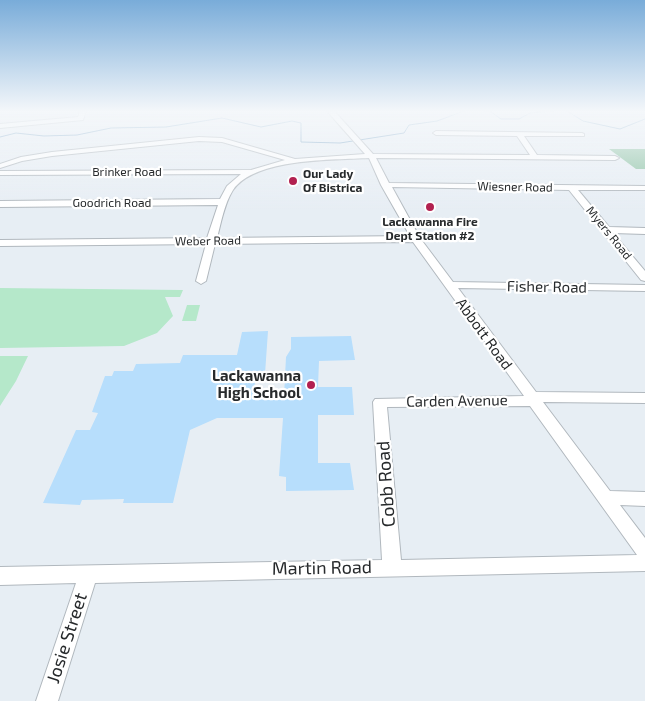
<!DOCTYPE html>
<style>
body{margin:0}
canvas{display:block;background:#e7eef4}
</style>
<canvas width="645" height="701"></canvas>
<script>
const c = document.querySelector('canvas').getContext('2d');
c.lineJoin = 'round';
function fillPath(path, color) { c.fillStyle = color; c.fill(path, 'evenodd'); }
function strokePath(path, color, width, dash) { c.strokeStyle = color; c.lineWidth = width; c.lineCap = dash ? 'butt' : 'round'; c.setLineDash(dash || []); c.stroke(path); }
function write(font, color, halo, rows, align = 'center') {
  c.font = font + ' "Exo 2",sans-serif'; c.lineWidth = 4.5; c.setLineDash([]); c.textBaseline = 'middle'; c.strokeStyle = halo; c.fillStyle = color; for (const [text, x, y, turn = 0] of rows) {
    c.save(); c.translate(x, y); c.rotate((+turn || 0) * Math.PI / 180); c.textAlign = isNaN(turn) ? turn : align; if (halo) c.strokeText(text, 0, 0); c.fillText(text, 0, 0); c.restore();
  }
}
fillPath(new Path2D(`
 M0 288 183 290 180 297H165L173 316 157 333 124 346 0 348Z
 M187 305H200L196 321H182Z
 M0 356H28L16 381 0 406Z`), '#b5e8ca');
fillPath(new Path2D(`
 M609 149H645V169H636Z`), '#8cc2a3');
strokePath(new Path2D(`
 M485 111 491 112 501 119H519L530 113 553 111
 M567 111 583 121 620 129 645 119
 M0 137 16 133 44 136 77 135 111 128 166 127 222 118 261 127 292 121 301 123V142L340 143 404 133 409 125 437 121 464 111`), '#729fc3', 1);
fillPath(new Path2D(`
 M268 331 265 374 256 375 253 396H284L286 357 291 349V337L351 336 355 360 319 361 318 387H352L354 415H318V463H350L354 490 286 491V477L279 476 283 418H217L190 430 173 503H123L124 499 82 500 80 505 43 503 76 430H90L98 413 92 412 105 376H112L114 371H133L136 364 180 363 183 355H237L242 332Z`), '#b7defc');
const minor = new Path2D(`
 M80 111H86L83 120 0 128V124L78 117Z
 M327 111H334L373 154 530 155 517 136 436 135 433 133 436 131 582 133 584 134V136H524L537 155 615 156 619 158 615 160 376 158 389 183 645 186V190H578L609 227 645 228V234L613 233 645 271V281L641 280 569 190 392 187 420 238 453 282 645 285V291L458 288 536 392 645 393V403L543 402 610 491 645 492V506L620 505 645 538V571L95 583 58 701H36L76 583 0 585V567L382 560 373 402 375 399 524 396 413 242 215 244 206 281 201 284 196 281 206 244 0 246V240L207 238 218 205 0 207V201L220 199 227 186 241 174 0 175V171L251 170 285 160 222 142 199 141 52 156 22 161 0 168V164L21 157 52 152 199 137 222 138 295 159 365 154ZM369 158 381 185 410 236 217 238C221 223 224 204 233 190 255 158 333 160 369 158ZM530 406 637 555 401 560 387 407Z`);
strokePath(minor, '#b1b8be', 2);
fillPath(minor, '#fff');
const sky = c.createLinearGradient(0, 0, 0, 210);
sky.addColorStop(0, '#79acd9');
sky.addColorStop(0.53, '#f4f7fa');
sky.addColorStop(1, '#f4f7fa00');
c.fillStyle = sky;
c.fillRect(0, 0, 645, 210);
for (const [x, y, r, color] of [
 [293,181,5,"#b22150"],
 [430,207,5,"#b22150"],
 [311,385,5,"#b22150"]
]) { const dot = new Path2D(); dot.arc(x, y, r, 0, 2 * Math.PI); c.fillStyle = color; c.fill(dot); strokePath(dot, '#fff', 2); }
write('12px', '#272a2c', '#fff', [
 ["Brinker Road",127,172],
 ["Wiesner Road",515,187,1],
 ["Goodrich Road",112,203],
 ["Myers Road",609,233,51],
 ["Weber Road",208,241,-1]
]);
write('bold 12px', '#272a2c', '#fff', [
 ["Our Lady",303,174],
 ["Of Bistrica",303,188],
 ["Lackawanna Fire",430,222,"center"],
 ["Dept Station #2",430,236,"center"]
], 'left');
write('15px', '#272a2c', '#fff', [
 ["Fisher Road",547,287,1],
 ["Abbott Road",484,334,54],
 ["Carden Avenue",457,401,-1]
]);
write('bold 15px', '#272a2c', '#fff', [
 ["Lackawanna",301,376],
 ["High School",301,393]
], 'right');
write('18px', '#272a2c', '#fff', [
 ["Cobb Road",386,484,-94],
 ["Martin Road",322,568,-1],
 ["Josie Street",67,638,-72]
]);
</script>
